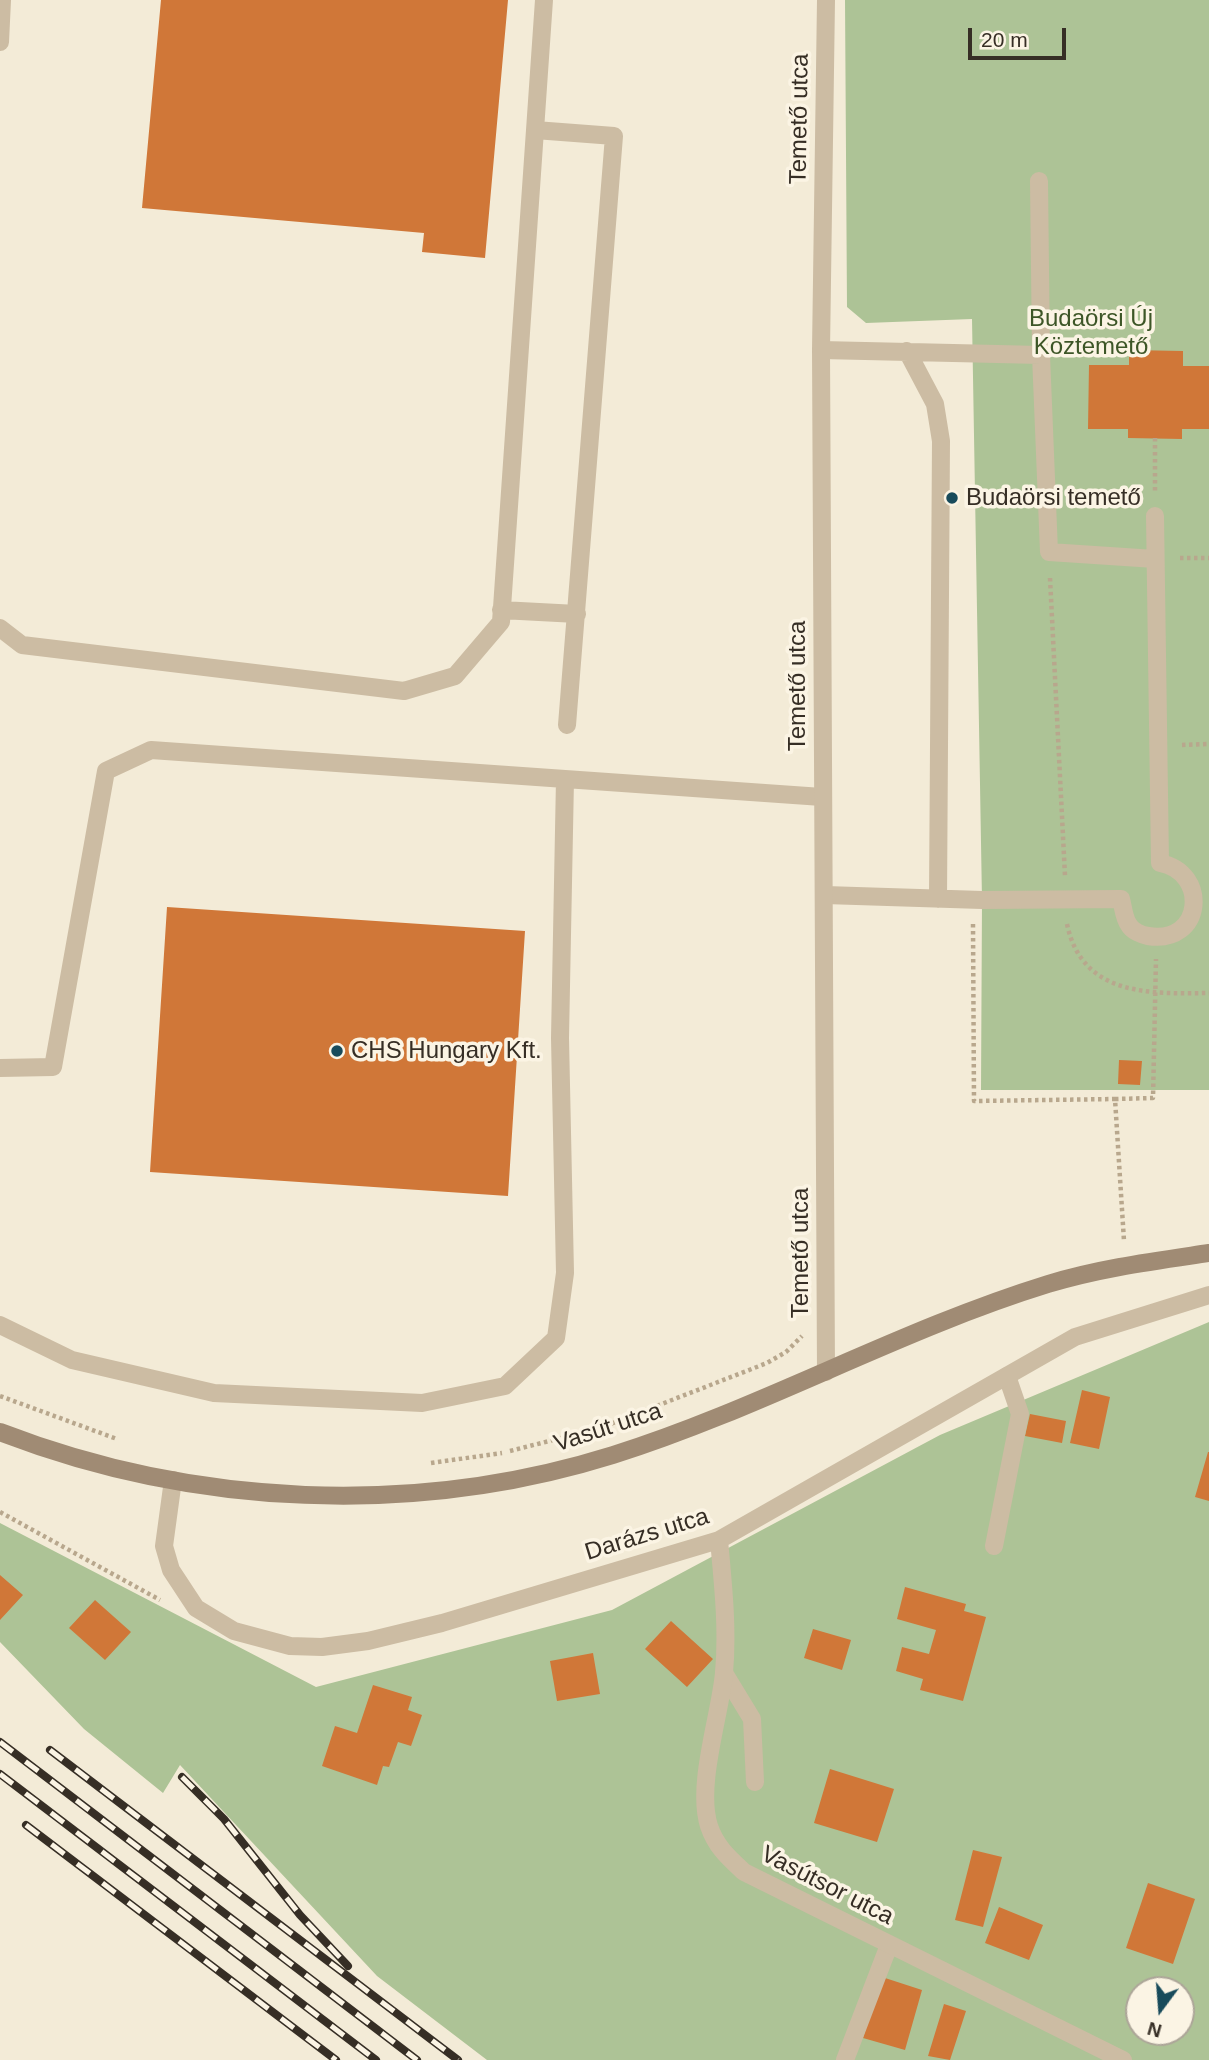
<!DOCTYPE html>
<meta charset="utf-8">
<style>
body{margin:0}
#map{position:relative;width:1209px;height:2060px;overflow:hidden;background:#f3ebd7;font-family:Helvetica,sans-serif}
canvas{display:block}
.north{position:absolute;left:1125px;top:1976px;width:70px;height:70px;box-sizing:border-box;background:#fbf4e4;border:2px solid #aca598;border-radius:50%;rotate:196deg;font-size:19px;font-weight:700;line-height:28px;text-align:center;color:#362e25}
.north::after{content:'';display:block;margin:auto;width:24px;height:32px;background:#184b5b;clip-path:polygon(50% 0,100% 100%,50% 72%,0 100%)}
.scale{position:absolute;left:968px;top:28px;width:98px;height:32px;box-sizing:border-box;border:4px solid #362e25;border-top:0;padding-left:9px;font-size:21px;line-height:24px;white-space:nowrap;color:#362e25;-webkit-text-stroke:5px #fbf4e4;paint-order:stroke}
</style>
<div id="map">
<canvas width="1209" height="2060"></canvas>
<div class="north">N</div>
<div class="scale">20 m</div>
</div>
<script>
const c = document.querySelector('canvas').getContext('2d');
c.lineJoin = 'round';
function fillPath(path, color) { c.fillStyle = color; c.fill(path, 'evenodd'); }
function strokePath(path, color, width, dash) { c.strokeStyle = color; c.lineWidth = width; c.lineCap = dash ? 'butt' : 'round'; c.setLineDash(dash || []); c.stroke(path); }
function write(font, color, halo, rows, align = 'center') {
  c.font = font + ' Helvetica,sans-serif'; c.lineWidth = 7; c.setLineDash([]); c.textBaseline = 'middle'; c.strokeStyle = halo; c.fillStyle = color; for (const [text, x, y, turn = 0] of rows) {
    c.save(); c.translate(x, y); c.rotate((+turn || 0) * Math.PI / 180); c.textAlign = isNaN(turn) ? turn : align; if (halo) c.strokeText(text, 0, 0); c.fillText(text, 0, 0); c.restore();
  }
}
fillPath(new Path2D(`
 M845 0H1209V1090H981L982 900 972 319 866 323 847 307Z
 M1209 1322V2060H487L377 1976 180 1765 163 1793 84 1729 0 1642V1523L316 1687 612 1610 940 1435ZM1139 1990H1181V2032H1139Z`), '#adc396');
fillPath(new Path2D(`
 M161 0H508L485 258 422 252 424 233 142 208Z
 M1129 350 1183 351V366H1209V429H1182V439L1128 438V429H1088L1089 365H1129Z
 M167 907 525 931 508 1196 150 1172Z
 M1119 1060 1142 1061 1140 1085 1118 1084Z
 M1082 1390 1110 1397 1099 1449 1070 1443Z
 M1030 1414 1066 1421 1062 1443 1025 1436Z
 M1208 1452H1209V1501L1195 1497Z
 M0 1575 23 1595 0 1620Z
 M905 1587 966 1604 964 1611 986 1617 963 1701 920 1690 923 1679 896 1671 902 1647 929 1654 936 1630 897 1619Z
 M95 1600 131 1632 105 1660 69 1628Z
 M671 1621 713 1659 687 1687 645 1649Z
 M813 1629 851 1640 842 1670 804 1658Z
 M593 1653 600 1694 557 1701 550 1661Z
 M373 1685 412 1697 408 1710 422 1715 411 1746 398 1742 389 1767 383 1766 377 1785 322 1766 335 1726 357 1733Z
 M830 1769 894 1789 877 1842 814 1823Z
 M973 1850 1002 1857 983 1927 955 1920Z
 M1148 1883 1195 1899 1173 1964 1126 1948Z
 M999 1907 1043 1925 1029 1960 985 1943Z
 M882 1977 922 1990 905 2050 863 2038Z
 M944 2004 966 2011 950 2060 928 2056Z`), '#d07738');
strokePath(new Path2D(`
 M1155 438V493
 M1180 558H1209
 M1050 578 1065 876
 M1182 745 1209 744
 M973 924 974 1101 1115 1099 1124 1241
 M1067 924C1082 996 1149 994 1209 993
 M1115 1099 1153 1098 1156 959
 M0 1396 117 1439
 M510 1451 600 1428 767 1363 786 1352 802 1336
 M431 1463 502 1453
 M0 1512 160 1600`), '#b8a78d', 4.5, [3.5, 3.5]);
strokePath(new Path2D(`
 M0 42 2 0
 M535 130 614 136 567 725
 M1039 181 1041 355 1049 552 1155 559
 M821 350 1041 355
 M907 351 935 404 941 441 938 899
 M501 610 577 614
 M0 628 22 645 404 691 455 676 501 622 544 0
 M825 895 982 900 1121 899C1123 906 1124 919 1129 925 1132 931 1142 935 1148 936 1204 945 1209 872 1160 863L1155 516
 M0 1068 53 1067 106 771 151 750 822 797
 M0 1325 72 1360 214 1393 422 1403 505 1386 556 1338 565 1273 560 1038 565 779
 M994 1546 1020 1414 1007 1376
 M724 1673 752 1719 755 1782
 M845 2060 889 1945`), '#ccbca3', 18);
strokePath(new Path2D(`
 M826 0 821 350 826 1372
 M173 1480 164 1546 171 1570 196 1608 234 1631 290 1646 322 1647 368 1641 442 1623 719 1540 1075 1337 1209 1295
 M719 1540C723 1584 728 1629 724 1673 720 1716 696 1785 709 1826 716 1847 729 1858 744 1872L1123 2060`), '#ccbca3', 18);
strokePath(new Path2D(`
 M0 1432C194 1507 415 1517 613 1455 762 1408 899 1330 1048 1284 1100 1268 1155 1261 1209 1253`), '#a08b74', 18);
const rail = new Path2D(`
 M0 1742 417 2060
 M50 1750 458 2060
 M0 1774 376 2060
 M182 1777 224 1819 300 1915 348 1966
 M26 1825 336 2060`);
strokePath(rail, '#362e25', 8);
strokePath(rail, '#fbf4e4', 5, [16]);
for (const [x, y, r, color] of [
 [952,498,7,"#184b5b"],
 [337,1051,7,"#184b5b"]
]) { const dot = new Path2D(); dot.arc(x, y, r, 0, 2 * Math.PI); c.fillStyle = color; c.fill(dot); strokePath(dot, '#fbf4e4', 2.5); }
write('24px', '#362e25', '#fbf4e4', [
 ["Temető utca",800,119,-89],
 ["Temető utca",798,686,-90],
 ["Temető utca",801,1253,-90],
 ["Vasút utca",608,1428,-18],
 ["Darázs utca",647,1535,-17],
 ["Vasútsor utca",827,1886,27]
]);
write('24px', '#3d5627', '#fbf4e4', [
 ["Budaörsi Új",1091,319],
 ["Köztemető",1091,347]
]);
write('24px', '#362e25', '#fbf4e4', [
 ["Budaörsi temető",966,498],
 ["CHS Hungary Kft.",351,1051]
], 'left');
</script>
